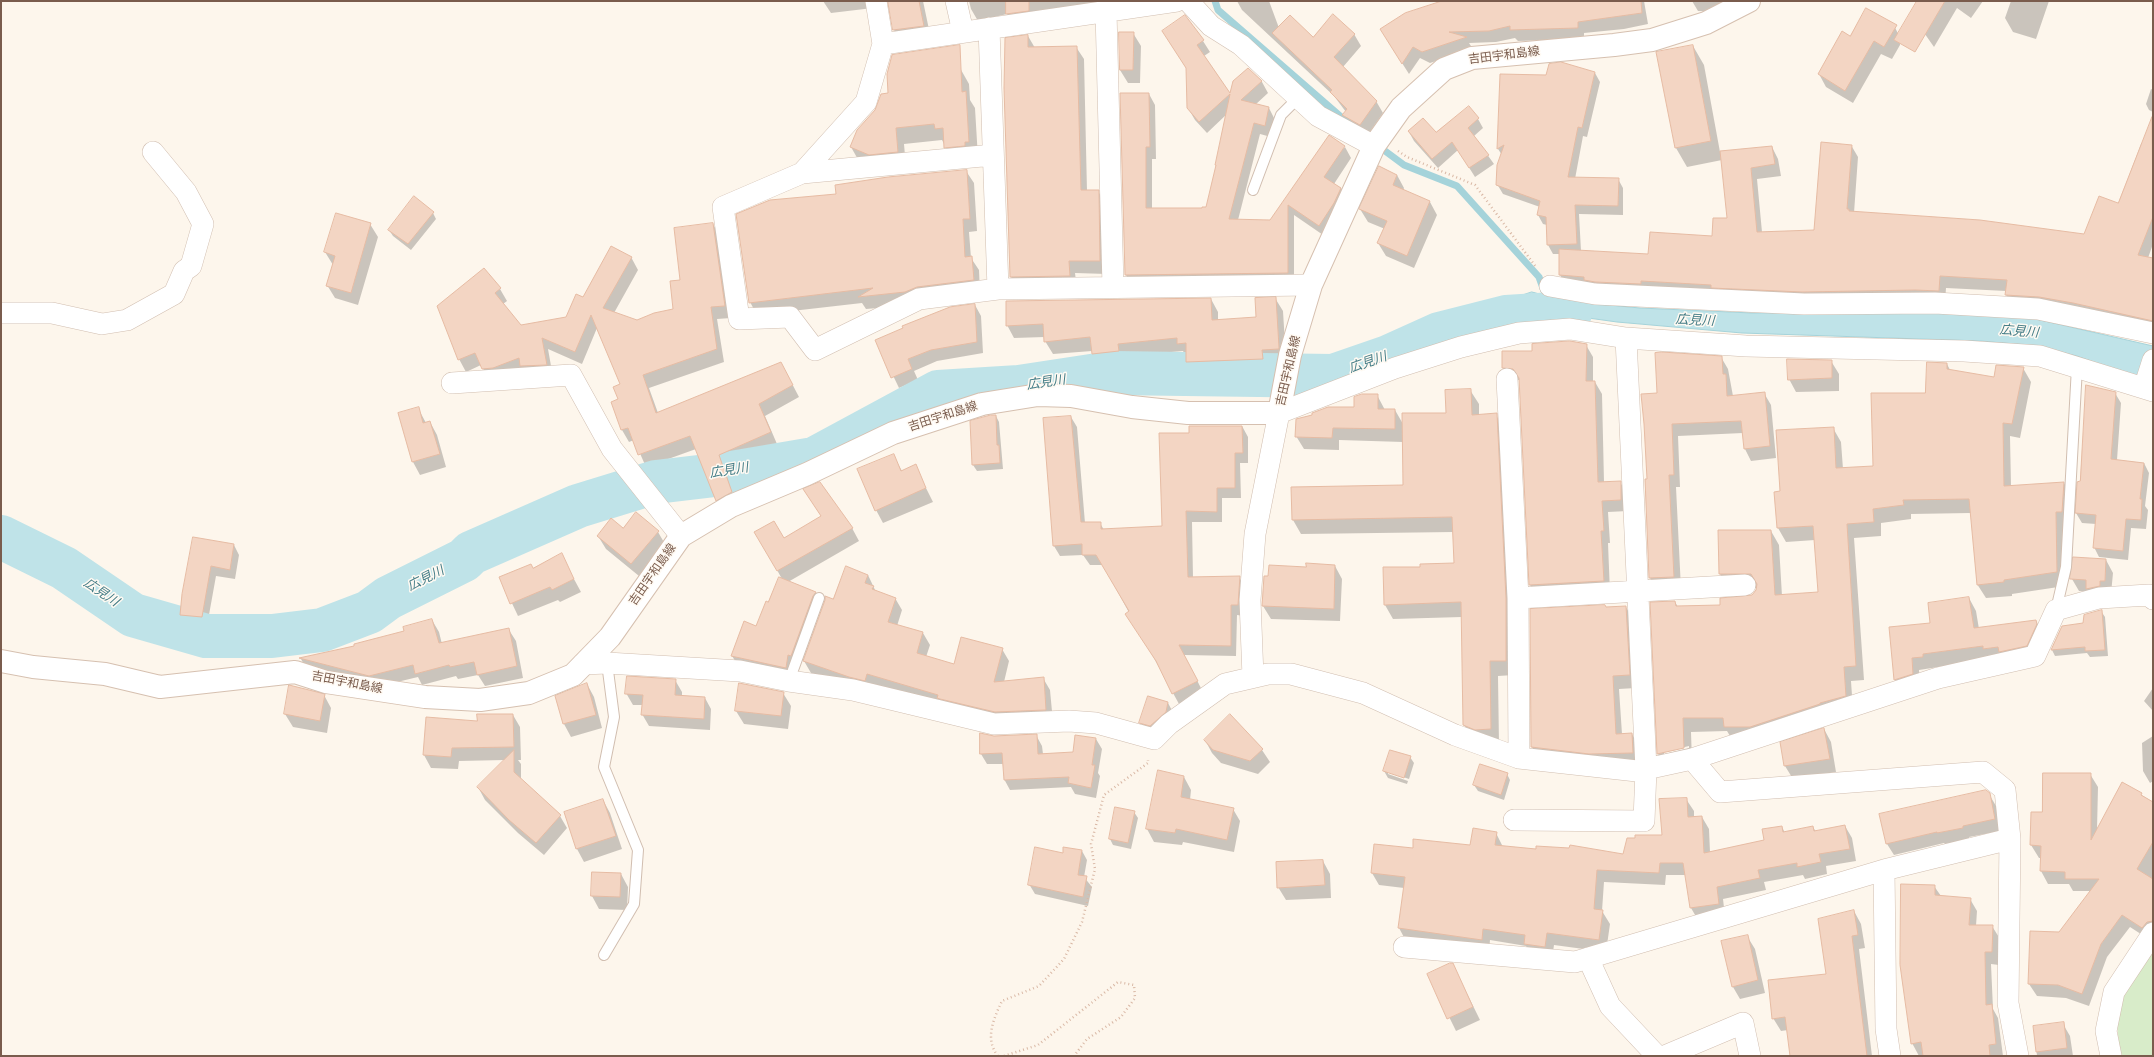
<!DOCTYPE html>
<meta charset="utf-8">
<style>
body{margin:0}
#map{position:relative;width:2154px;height:1057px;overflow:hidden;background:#fdf6ec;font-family:Roboto,sans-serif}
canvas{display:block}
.frame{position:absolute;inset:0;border:2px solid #7a5c4d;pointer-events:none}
</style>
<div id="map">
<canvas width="2154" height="1057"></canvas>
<div class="frame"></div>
</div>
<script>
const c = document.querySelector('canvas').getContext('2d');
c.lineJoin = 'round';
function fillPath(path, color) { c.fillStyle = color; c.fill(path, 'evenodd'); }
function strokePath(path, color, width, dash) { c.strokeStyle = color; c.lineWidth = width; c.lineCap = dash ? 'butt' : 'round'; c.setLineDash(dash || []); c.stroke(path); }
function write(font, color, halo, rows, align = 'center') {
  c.font = font + ' Roboto,"Noto Sans JP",sans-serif'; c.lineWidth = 3; c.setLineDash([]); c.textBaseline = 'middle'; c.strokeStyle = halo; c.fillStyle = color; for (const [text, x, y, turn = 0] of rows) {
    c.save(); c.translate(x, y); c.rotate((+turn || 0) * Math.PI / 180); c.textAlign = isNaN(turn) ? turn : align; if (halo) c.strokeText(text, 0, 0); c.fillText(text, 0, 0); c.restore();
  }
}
fillPath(new Path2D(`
 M2153 937V1056H2120L2114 992Z`), '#d8ecc9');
const water = new Path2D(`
 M1532 292 1566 301 1640 308 1752 313 1908 311 2027 317 2153 346V384L2077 356 2037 346 1981 341 1742 333 1617 322 1581 317 1514 326 1506 301Z`);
fillPath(water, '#bfe3e8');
strokePath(water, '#a5d3da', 1);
fillPath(new Path2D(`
 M823 1H923L931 39 901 43 894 30 888 2H881L873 8 831 13Z
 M969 1H1120L1013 25 1007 14 978 21 971 9Z
 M1237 1H1269L1279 28 1314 39 1354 34 1361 46 1343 67 1376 101 1383 113 1367 136 1350 128 1344 116 1346 112 1334 96 1242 10Z
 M1445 1H1644L1648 24 1624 29 1584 33V39L1518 41 1515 38 1496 42 1469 43 1473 49 1430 63 1420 58 1409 74 1388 41Z
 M1692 1H1726V12L1698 11Z
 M1919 1H1983L1971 18 1957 8 1934 47 1920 27Z
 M2011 1H2049L2036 39 2013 32 2005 18Z
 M1893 24 1900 37V45L1892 59 1881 54 1853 103 1826 87 1819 74 1851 38Z
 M1133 33 1141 46 1140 83H1128L1120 70Z
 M1028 36 1035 48 1076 47 1084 59 1087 191H1098L1105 204 1107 274 1075 273 1077 289H1018L1011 277Z
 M1203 41 1210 52 1204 56 1231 95 1248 69 1262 82 1268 93 1255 105 1269 108 1275 120 1271 137 1260 134 1238 220 1271 221 1345 147 1351 158 1334 184 1341 188 1347 200 1326 237 1294 215V285L1132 287 1126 275 1121 94H1149L1155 105 1156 159H1152V209H1203L1207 208 1227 114 1207 133 1195 120 1188 108 1187 69 1170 43Z
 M1693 46 1704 65 1720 152 1772 147 1778 159 1781 176 1757 179 1762 232 1815 231 1851 145 1858 157 1854 213 2085 236 2118 205 2141 144 2153 149V244L2148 258 2153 260V330L2013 306 2006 295V291L1946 288 1945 302 1567 287 1560 275V254H1553L1548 245 1547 225 1543 224 1538 215 1540 207 1503 194 1497 184 1502 155 1498 149 1501 75 1547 76 1595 73 1600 82 1587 137 1583 136 1575 179H1618L1623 188V215L1579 214 1581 251 1649 255 1713 237 1728 219 1722 160 1687 167 1676 148Z
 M960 68 969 84 970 100 975 108 978 158 954 163 942 140 904 144 906 167 860 163 851 147 889 94Z
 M2151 89 2153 90V112L2149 110 2146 104Z
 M1478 119 1483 128 1474 136 1494 164 1475 177 1458 150 1438 168 1414 141 1409 132 1436 133Z
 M966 171 974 183 977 231 969 232 971 258 979 270 980 293 913 305 866 309 862 303 757 315 750 302 837 195Z
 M1397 175 1404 188 1403 191 1430 202 1437 215 1414 268 1386 256 1378 243 1385 229 1368 222 1360 209Z
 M433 213 436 219 411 250 393 236 389 230Z
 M370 224 378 237 358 305 335 298 327 285 333 265 325 252Z
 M713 224 720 237 731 318 717 319 724 362 649 388 658 413 788 376 799 397 765 416 777 444 725 468 738 504 724 512 717 500 696 449 646 467 634 440 629 442 622 430 612 402 619 400 622 385 597 328 582 364 548 349 553 377 490 381 481 365 466 372 459 359 438 306 500 289 507 301 503 304 520 326 566 318 584 299 631 257 638 270 614 313 637 321 674 310 681 281Z
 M1275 298 1283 311 1286 360 1269 363V372L1195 374 1183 351 1125 356V364L1100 366 1092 351 1053 354 1045 341V337L1014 338 1007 325 1211 299 1218 312V320L1257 318Z
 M975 305 981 316 983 353 937 361 914 371 918 380 899 388 876 340Z
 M1586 345 1593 357V382H1595L1602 394 1604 482H1620L1627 494 1628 511 1608 512 1610 543H1608L1610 593 1537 597 1530 585 1520 380H1510L1503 368 1533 352Z
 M1721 357 1728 369 1733 396 1764 393 1771 405 1776 458 1751 461 1745 449 1743 433 1678 436 1680 487H1676L1681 589 1657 590 1650 578 1646 480H1648L1658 394Z
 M1831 361 1839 374V391L1796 392 1789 379Z
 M1947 364 1950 370 1995 378 2023 368 2031 382 2020 438 2010 436 2011 486 2064 483 2072 497 2065 586 2012 594V596L1986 598 1977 584 1971 513 1911 514V519L1881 523V536L1854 538 1864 680 1851 681 1853 710 1733 741 1727 731 1691 732 1692 762 1666 768 1658 754 1651 603 1675 602 1678 607 1721 606 1752 596 1757 588H1728L1720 574 1719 531H1771L1779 545 1782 596 1819 593 1815 540 1786 542 1778 528 1781 492 1833 428 1841 442 1843 469 1874 467ZM1689 746V748L1664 754V752Z
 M1470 390 1479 404V415H1496L1504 429 1514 675 1498 676 1499 744 1472 739 1464 725 1462 617 1393 619 1385 605 1455 564 1454 532 1301 534 1293 520 1292 488 1404 486 1403 442 1339 440V450L1304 449 1296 436 1355 408 1377 395 1385 410H1395L1403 424 1447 414Z
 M2115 393 2121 403 2117 460 2144 463 2149 473 2145 506 2148 510 2146 529 2131 528 2128 560 2099 557 2094 547 2096 524 2082 523 2076 513 2078 483 2081 482Z
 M418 408 426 423 430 422 437 435 446 467 420 475 413 462 399 413Z
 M996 416 999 422 1003 469 977 471 973 465 971 422Z
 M1071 417 1077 427 1085 523H1100L1104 530 1163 526 1190 434 1242 426 1248 437V463H1240L1241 498H1222V522H1192L1193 578 1239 577 1245 588 1244 616 1237 615 1236 656 1184 655 1203 692 1179 704 1103 565H1090L1083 555 1060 556 1054 546Z
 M893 455 902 471 915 466 933 502 883 523 876 510Z
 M804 490 852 528 859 541 788 582 816 593 822 604 819 608 793 679 739 667 732 656 756 627 782 579 756 532 783 539 822 517Z
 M623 530 658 532 665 544 639 576 606 549 598 536Z
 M194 538 234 545 239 555 235 579 216 576 207 626 187 625 181 615 183 594Z
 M561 555 581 592 560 602 558 600 518 616 500 578 533 569Z
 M2106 560 2113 573 2111 594 2079 591 2072 579Z
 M1335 566 1342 579 1340 621 1271 619 1263 606 1307 568Z
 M868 575 876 592 895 598 902 610 897 626 923 633 930 645 926 657 954 666 1002 649 1009 661 1004 682 1043 678 1050 690 1053 722 1003 724 856 689 811 673 804 661 834 601Z
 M1969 598 1976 611 1979 629 2036 621 2043 634 2034 658 1990 659 1919 670 1920 686 1902 692 1895 680 1932 624Z
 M1626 607 1633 620 1636 688 1619 689 1622 734H1632L1639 747 1640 765 1539 760 1532 747 1606 608Z
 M2101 611 2105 617 2108 656 2090 657 2087 653 2055 656 2052 650 2063 626 2084 624Z
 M432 620 439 632 442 644 509 630 516 641 523 678 485 686 478 675 458 679 456 676 422 685 418 677 376 687 307 670 301 659 356 646 406 631Z
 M675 680 682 692V696L705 698 711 709 710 730 649 726 642 714 643 705H633L626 693Z
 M587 684 594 697 602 728 571 737 564 724Z
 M290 686 324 695 331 708 327 733 293 727 285 714Z
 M2153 688V711L2144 701Z
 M783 693 791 706 788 729 744 724 736 711Z
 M1148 697 1168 703 1175 716 1148 735 1140 722Z
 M513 715 520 727 521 760H518L521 764V779L560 816 567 828 544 855 518 833 485 800 478 787 505 760 459 761 458 769 431 768 424 755 478 722Z
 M1824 729 1831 742 1836 772 1793 779 1785 766 1782 743Z
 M1036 735 1042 746 1043 754 1073 753 1096 739 1102 749 1098 773 1100 776 1096 798 1075 794 1071 787 1010 790 1004 779V764H987L981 754 994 737Z
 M2153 736V781L2150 783 2143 771 2142 743Z
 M1205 740 1262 750 1270 762 1258 774 1221 763 1212 753Z
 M1410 757 1414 763 1409 779 1388 772V774L1408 781 1407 784 1388 778 1384 771Z
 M1507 774 1510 780 1504 800 1478 791 1474 785Z
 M2090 774 2098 787 2097 830 2122 783 2153 802V937L2150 940 2130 927 2107 957 2089 1006 2066 998 2037 996 2029 984 2060 933 2091 891H2073L2069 884H2048L2041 871V858H2039L2031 845 2032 813H2043Z
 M1184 777 1191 790 1190 800 1233 809 1240 821 1234 852 1183 842 1182 845 1154 842 1147 829Z
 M1989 794 1996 806 2001 831 1969 837V840L1945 844 1944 843 1894 855 1887 844 1880 814Z
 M1686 799 1694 811V817H1702L1709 829 1710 852 1765 840 1782 827 1785 833 1813 827 1816 832 1845 826 1852 838 1856 861 1826 866 1827 874 1805 879 1803 875 1764 882 1766 890 1723 899 1725 916 1698 920 1691 908 1686 875H1666L1665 885 1604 882 1602 911 1610 924 1606 952 1554 945 1552 959 1532 956 1526 946 1490 940 1489 952 1406 941 1399 928 1404 888 1379 885 1372 873 1414 849 1471 846 1496 833 1503 847 1623 855 1663 836Z
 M603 800 610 813 622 849 584 862 577 849Z
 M1134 812 1138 818 1131 849 1113 845 1110 839Z
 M1082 851 1087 860 1084 877 1092 887 1088 906 1035 894 1029 884 1063 854Z
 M1323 861 1330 874 1331 898 1286 900 1278 887Z
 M621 874 628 887 627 910 599 909 592 896Z
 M1934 886 1941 896 1970 899 1977 911 1976 926H1992L2000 939 1999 965 1991 964 1993 1009 1998 1018 2003 1056H1919L1912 1043Z
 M1854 911 1861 924 1865 948 1859 949 1872 1056H1792L1788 1030 1781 1031 1773 1018 1827 975Z
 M1747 936 1755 949 1765 993 1740 999 1733 987Z
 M1453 965 1480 1020 1456 1031 1428 974Z
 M2063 1024 2070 1036 2073 1056H2037L2034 1027Z`), '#0003');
strokePath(new Path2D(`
 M1215 1 1218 10 1348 123
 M1377 145 1404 165 1457 186 1539 277 1544 291`), '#a5d3da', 7);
strokePath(new Path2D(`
 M1 537 64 568 133 615 206 636H272L322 630 369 612 388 598 464 560 471 553 578 506 656 482 732 473 814 459 938 392 1019 387 1111 373 1333 376 1388 357 1439 334 1506 317 1570 313`), '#bfe3e8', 44);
const building = new Path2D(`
 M888 1H919L924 26 893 30Z
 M1006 1H1029V11L1006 14Z
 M1442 1H1641L1642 13 1578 22V28L1510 30V26L1489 31 1449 32 1467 37 1422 52 1413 47 1402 64 1380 29 1405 13Z
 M1917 1H1945L1915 52 1894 40Z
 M1866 8 1897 25 1884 47 1874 41 1845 91 1818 74 1842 31 1850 36Z
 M1333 14 1355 34 1334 57 1377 101 1360 125 1342 115 1347 109 1330 92 1332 90 1272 33 1290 15 1313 37Z
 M1185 15 1204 40 1197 45 1230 93 1233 81 1248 68 1262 81 1241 100 1269 107 1265 126 1254 123 1229 219 1270 220 1329 135 1345 146 1324 177 1341 188 1334 203 1319 226 1288 205V273L1125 275 1120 93H1149L1150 147H1146V208H1202V207H1206L1216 165H1215L1230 94 1199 122 1187 108 1186 68 1162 31Z
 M1119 32H1134L1133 70H1120Z
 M1028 35V47L1077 46 1081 190H1099L1100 261H1069L1070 276 1010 277 1004 88 1005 38Z
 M960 45 962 92 966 91 969 142H965V146L944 148 943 128 935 129 934 124 896 128 898 152 869 155 850 147 857 130 875 110 881 94 888 93 887 74 892 55Z
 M1693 45 1711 141 1675 148 1656 52Z
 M1561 62 1595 72 1582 128 1578 127 1568 177 1619 178 1618 206 1575 205 1577 244 1547 245 1546 217 1537 215 1540 201 1496 185 1497 165 1504 145 1497 149 1500 74 1546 75 1549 64Z
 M1469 106 1479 118 1468 128 1489 155 1469 168 1452 142 1432 159 1408 131 1423 118 1436 132Z
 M2152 117 2153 217 2138 255 2153 258V321L2073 303 2039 297 2005 295 2007 280 1940 276 1939 291 1915 290 1802 292 1711 288V285L1641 281V284L1595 282 1584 280V277L1559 275V249L1648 254 1650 232 1712 236 1713 218H1727L1720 151 1772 146 1775 164 1751 168 1757 232 1814 230 1821 142 1852 145 1847 209H1849V211L1980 220 2084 234 2099 196 2118 203Z
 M1379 166 1397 175 1393 185 1430 201 1407 256 1377 243 1387 221 1359 209Z
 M967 170 970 219H963L965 257 972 256 974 280 917 287 905 292 858 297 873 288 749 303 736 214 770 200 836 194 835 185 888 177Z
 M414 196 434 212 408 244 388 230Z
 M336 213 371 223 351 293 326 286 335 256 324 252Z
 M713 223 725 306 711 307 717 349 643 375 656 413 781 362 793 385 759 404 771 432 719 455 732 492 716 501 690 436 638 455 628 428 621 430 611 402 618 399 613 387 620 384 591 315 575 352 542 338 547 365 520 366 519 358 493 368 482 369 475 353 458 360 437 306 484 268 501 288 495 293 521 325 566 317 576 294 583 297 611 246 632 257 603 308 637 320 654 313 673 309 670 281 680 280 674 228Z
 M1276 297 1279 347V349L1262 350 1263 359 1186 362V343L1177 344V338L1118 344 1119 351 1092 354 1090 337 1044 342 1043 324 1006 326V301L1211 298 1212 320 1256 317 1255 298Z
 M975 304 977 342 931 350 908 359 912 369 891 378 875 340 903 328 902 326 950 307Z
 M1570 341 1587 344 1586 381H1595L1598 482 1621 481V500L1602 501 1604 531H1601L1604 581 1529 585 1519 378 1513 369 1502 368V351H1532V344Z
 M1662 352 1722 356 1723 374H1726L1727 396 1765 392 1770 446 1744 449 1741 421 1672 424 1674 475H1669L1674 577 1649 578 1645 479H1647L1644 424 1641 394 1657 393 1655 353Z
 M1787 359 1832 360V378L1788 380Z
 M1927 362 1947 363V369L1994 377 1996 365 2024 367 2012 424 2003 423 2004 486 2064 482 2062 512H2056L2057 572 2004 580V582L1977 585 1969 499 1903 500 1904 505 1873 509 1874 522 1847 524 1856 666 1844 667 1846 696 1820 703V704L1750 727H1724L1723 718H1683L1684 748 1657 754 1650 602 1675 601 1676 606 1720 605V598L1752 595 1756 590 1757 584 1751 574H1719L1718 530H1771L1775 595 1818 592 1813 526 1777 528 1774 492 1780 491 1776 430 1834 427 1836 468 1873 466 1871 393H1925Z
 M2086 385 2116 392 2111 459 2144 463 2140 499H2142L2141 520 2126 519 2123 551 2093 548 2096 515 2075 513 2077 482 2080 481Z
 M1471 389 1472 415 1497 413 1506 598V661H1490L1491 729 1475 730 1463 725 1461 602 1384 605 1383 567H1420V564L1454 563 1452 517 1292 520 1291 487 1403 485 1402 413H1446L1445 390Z
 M1362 394H1378V409H1395V429L1333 428 1332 438 1295 437 1296 419 1312 415V413L1328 407H1354V397Z
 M419 407 423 423 430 421 440 454 412 462 398 413Z
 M991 415H996L997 445H999L1000 463 972 465 970 421Z
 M1071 416 1081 522H1101V529L1162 526 1159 433H1189V426H1242L1243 453H1235V488H1217V512L1186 511 1188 577 1240 576 1238 605H1231V646L1179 645 1198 681 1172 694 1156 661 1125 614 1129 611 1096 555H1082V544L1053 546 1043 418Z
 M894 454 901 471 916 464 926 488 875 511 857 469Z
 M820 482 853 528 777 571 754 532 774 521 784 538 821 516 803 489Z
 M636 512 659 531 631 564 597 536 611 518 623 528Z
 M193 537 234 544 230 570 211 566 202 617 180 615 182 594Z
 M562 553 574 579 552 590 550 587 510 604 499 577 531 564 533 568Z
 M2073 557 2106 559 2105 581H2100V586L2086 589V580L2070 579Z
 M1306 563 1335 565 1334 609 1262 606 1264 576H1268L1269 565 1306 567Z
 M846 566 868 575 865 583 874 586 872 589 896 598 888 622 923 632 917 653 954 664 961 637 1003 648 994 682 1044 677 1046 710 995 712 940 699 937 698 938 695 867 674 865 681 849 677 803 661 825 600V596L833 599Z
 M779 577 816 592 813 596 791 656 788 655 786 668 731 656 744 621 756 626 766 601 768 602Z
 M1969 597 1974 628 2036 620 2037 624 2027 646 1999 652 1998 647 1983 649V646L1923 654V657L1912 658 1913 674 1894 680 1889 627 1930 623 1928 603Z
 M1605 605 1606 607 1626 606 1630 675 1613 676 1616 734 1632 733 1633 753 1589 754 1531 747 1530 609Z
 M2102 610 2105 650 2085 651V647L2051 650 2062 626 2083 623 2084 615Z
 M432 619 439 643 509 628 517 666 477 675 474 662 450 667 449 665 415 674 413 665 369 676 299 658 354 646V644L404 631 403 627Z
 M627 676 676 679 675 695 705 697 704 719 641 715 643 695 625 694Z
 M587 683 596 715 563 724 555 696Z
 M739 683 784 692 781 716 735 711Z
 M289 685 325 694 320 721 284 714Z
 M1148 696 1168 702 1166 712 1150 726 1139 723Z
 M477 714H513L514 747 452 748 451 757 423 755 426 717 477 721Z
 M1230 714 1263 749 1250 761 1213 750 1204 740Z
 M1824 728 1830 759 1784 766 1780 742Z
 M980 733 994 736 1037 734 1038 754 1073 752 1075 735 1096 738 1092 765H1095L1091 788 1068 783 1069 777 1004 780 1002 753 980 754Z
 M514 750V772L561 815 536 843 509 820 477 787Z
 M1390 750 1411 756 1404 778 1383 771Z
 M1480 764 1508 773 1501 795 1473 785Z
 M1158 770 1184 776 1181 797 1234 808 1227 840 1176 829 1175 833 1146 829Z
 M2043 773H2091V840L2122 782 2142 793 2141 795 2153 802V842L2137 869 2153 879V921L2147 922 2142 928 2122 915 2101 944 2082 994 2058 985 2028 984 2030 931 2059 932 2099 879H2065V872L2040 871 2041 846 2030 845 2031 812H2042Z
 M1986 790 1990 793 1995 819 1963 826V828L1937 833V832L1886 844 1879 814Z
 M1687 798 1688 817 1702 816 1704 853 1764 840 1762 829 1782 826 1783 832 1813 826 1814 831 1845 825 1850 849 1819 854 1821 862 1797 867V863L1758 870 1760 878 1717 887 1719 904 1690 908 1683 863H1660L1659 873 1597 870 1594 909 1603 910 1599 940 1547 933 1545 947 1524 944 1525 935 1483 929 1482 940 1398 928 1405 877 1371 873 1374 844 1413 848V839L1470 845 1473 828 1497 832 1495 845 1536 849V846L1569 848 1570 845 1623 854 1627 838H1635V835H1662L1659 799Z
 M603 799 616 836 576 849 564 812Z
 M1115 807 1135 811 1128 843 1109 839Z
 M1035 847 1063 853V847L1082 850 1078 875 1087 876 1083 897 1028 885Z
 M1323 860 1325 885 1277 888 1276 862Z
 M592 872 621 873 620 897 591 896Z
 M1901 884 1935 885V895L1971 898 1969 925H1993L1992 952H1985L1986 1005 1992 1004 1996 1044 1989 1045 1990 1056H1923L1921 1042 1911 1044 1900 965Z
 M1854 910 1858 935 1852 936 1867 1056H1790L1785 1017 1772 1019 1768 980 1826 974 1818 919Z
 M1748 935 1758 980 1732 987 1721 941Z
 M1450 963H1453L1473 1007 1447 1019 1427 974Z
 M2064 1022 2067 1048 2036 1052 2033 1026Z`);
fillPath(building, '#f3d5c3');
strokePath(building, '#e6bba3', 1);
const lane = new Path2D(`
 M1253 190 1281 115 1298 98
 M2056 610 2066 567 2077 367
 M789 681 819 598
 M604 955 634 904 638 850 604 767 614 717 607 663`);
const street = new Path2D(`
 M876 1 883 44 866 102 802 173 723 207 739 319 790 317 815 350 919 299 998 289 1311 285
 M956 1 963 32
 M1188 1 1211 26 1241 45 1318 116 1374 146
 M1106 11 1113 287
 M989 28 998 289
 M883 44 1177 1
 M802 173 993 155
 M1550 286 1595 294 1804 304 1935 303 2038 309 2153 333
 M1 313H52L102 324 127 320 174 294 184 271 191 266 203 224 186 192 153 152
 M1507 379 1518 598 1519 758
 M452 383 571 375 612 449 681 536
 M2144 388 2153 360
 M1518 598 1745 585
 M583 664 607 663 740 671 789 681 853 690 994 724 1069 721 1096 723 1154 739 1169 724 1225 684 1268 674H1291L1363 693 1455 735 1519 758 1637 771 1692 759 1938 678 2035 656 2056 610 2099 598 2149 595 2153 599
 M1253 677 1250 600 1255 534 1279 413 1395 368 1461 347 1519 333 1570 329 1626 338 1746 346 1964 351 2040 356 2153 391
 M1692 759 1720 792 1983 772 2005 790 2010 839 2008 1003 2018 1056
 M1514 820 1644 821 1646 769 1626 338
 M1884 870 1886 1029 1890 1056
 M1404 947 1575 962 1884 870 2010 839
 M1588 958 1610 1006 1657 1056
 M1665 1056 1743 1023 1750 1056
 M2111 1056 2106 1031 2114 992 2153 933`);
const secondary = new Path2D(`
 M1 661 33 667 105 674 160 687 295 672 326 682 425 697 480 700 529 693 573 675 610 637 681 536 731 506 807 474 893 433 982 404 1038 395 1071 396 1132 407 1188 413H1279L1290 355 1311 285 1374 146 1401 108 1444 69 1472 58 1614 45 1652 40 1706 23 1749 1`);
strokePath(lane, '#d1beb0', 12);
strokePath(street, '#d1beb0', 22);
strokePath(secondary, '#d6c0b0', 24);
strokePath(new Path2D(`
 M1398 151 1407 157 1475 185 1536 267
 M998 1056C984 1039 994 1018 1002 1001L1039 986 1064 959 1082 922 1095 869 1091 844 1104 795 1148 763V760
 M1004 1056 1038 1045 1118 982 1134 985 1135 998 1121 1017 1087 1039 1074 1056`), '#d9b8a5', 2.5, [1, 3]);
strokePath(lane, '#fff', 10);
strokePath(street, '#fff', 21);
strokePath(secondary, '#fff', 22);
write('12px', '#7a5c4d', '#fffaf3', [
 ["吉田宇和島線",1504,56,-7],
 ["吉田宇和島線",1289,371,-77],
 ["吉田宇和島線",943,417,-18],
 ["吉田宇和島線",653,575,-55],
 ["吉田宇和島線",347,683,11]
]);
write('italic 13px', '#437c86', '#fffaf3', [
 ["広見川",1695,321,3],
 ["広見川",2019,332,5],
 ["広見川",1368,363,-19],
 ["広見川",1046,383,-8],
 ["広見川",729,471,-9],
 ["広見川",426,579,-27],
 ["広見川",101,593,34]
]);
</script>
